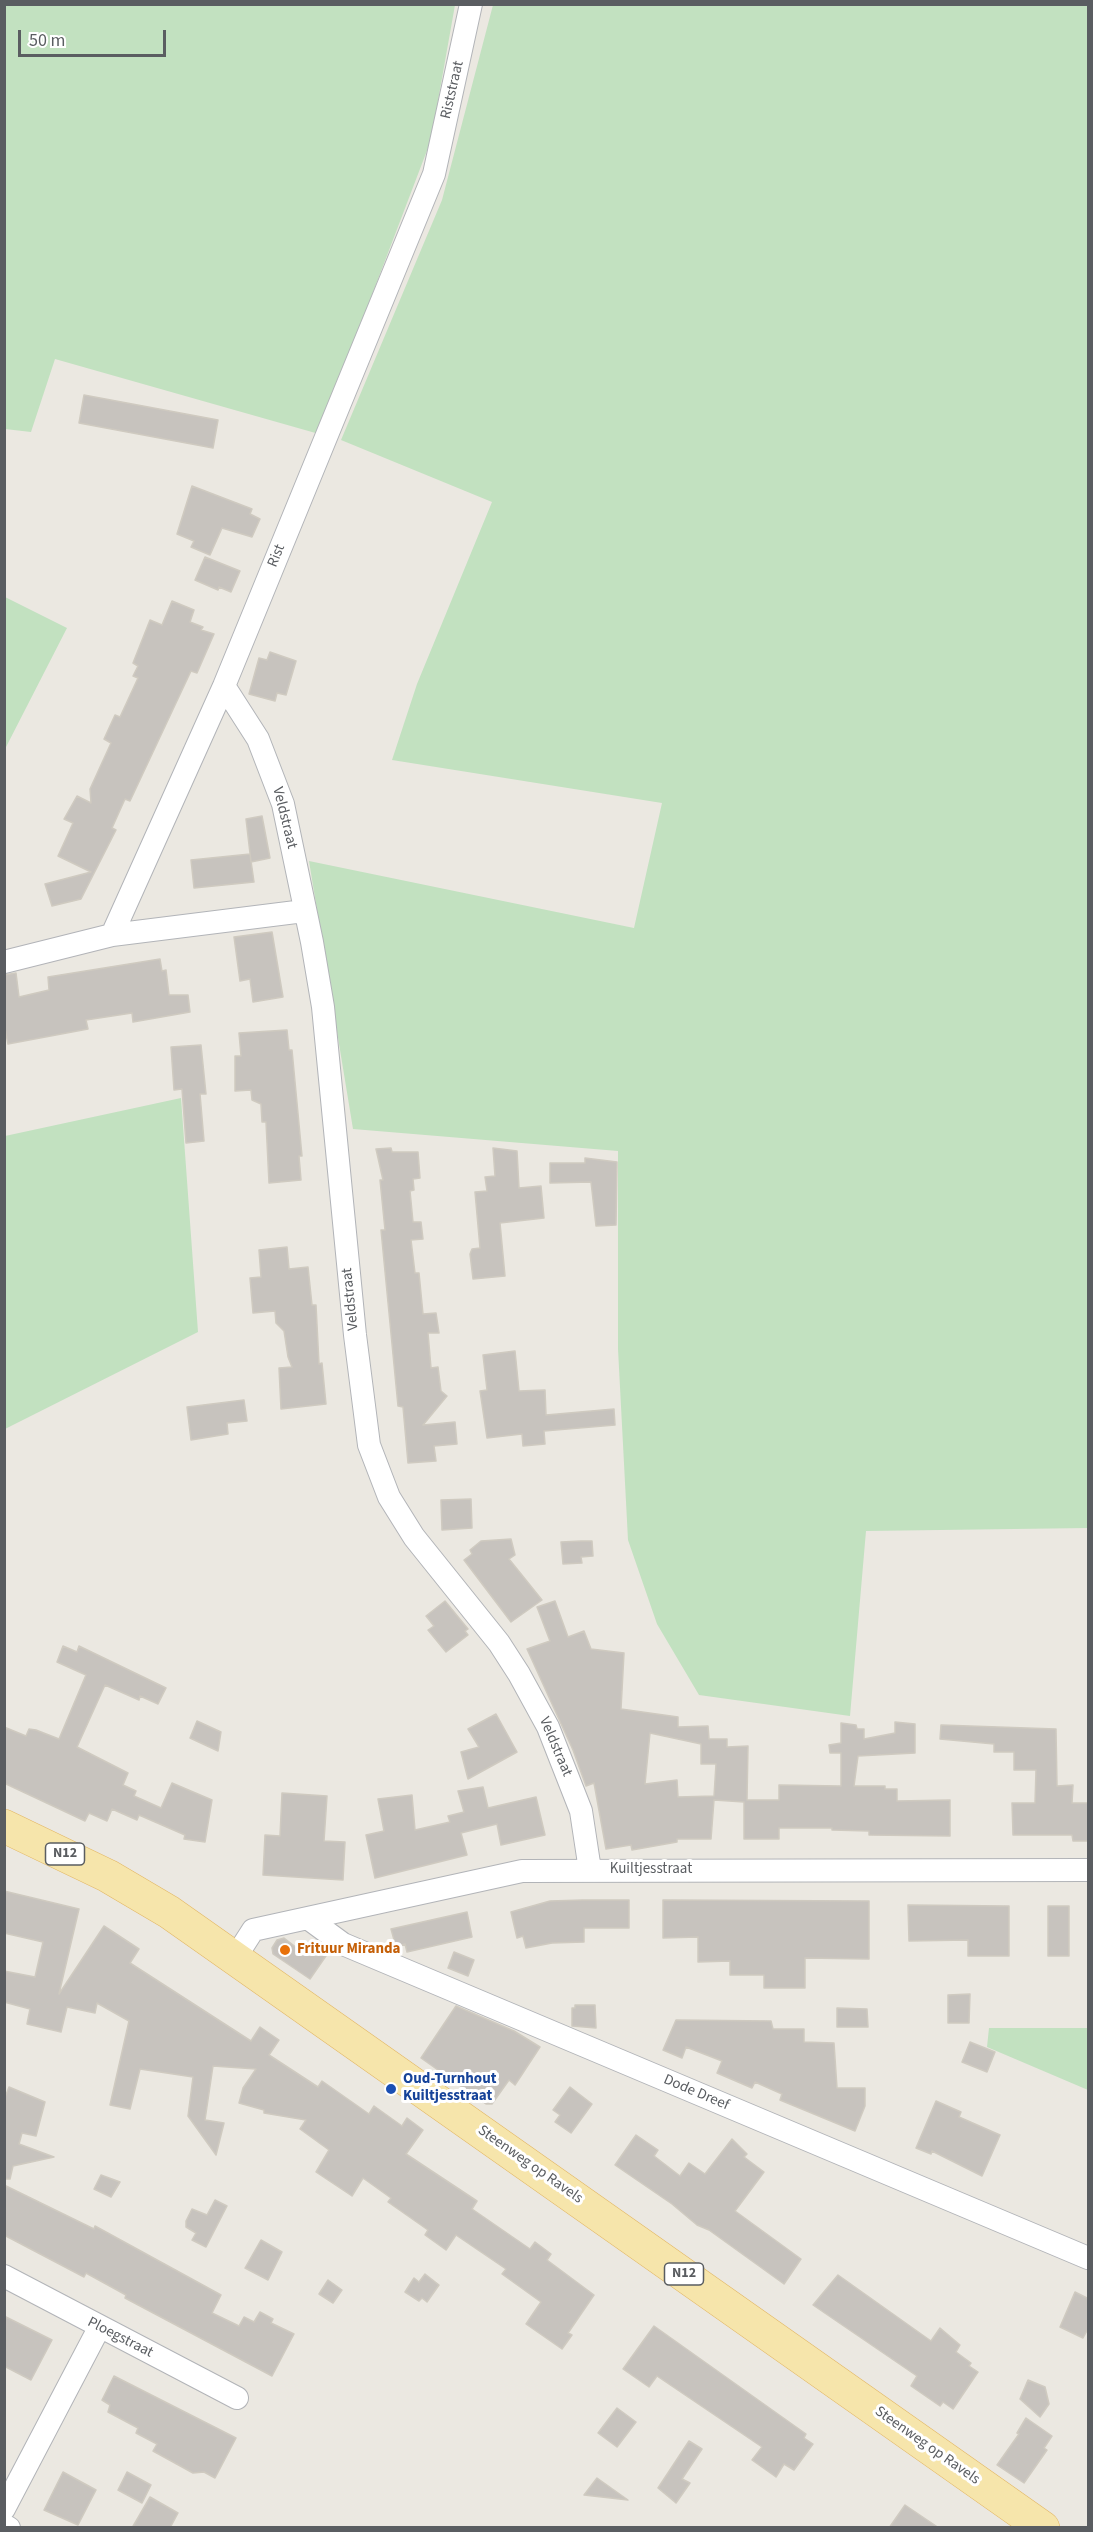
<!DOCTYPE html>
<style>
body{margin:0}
#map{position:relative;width:1093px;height:2532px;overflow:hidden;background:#ebe8e1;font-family:"Source Sans 3",sans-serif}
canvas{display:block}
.frame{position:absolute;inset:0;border:6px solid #5a5d61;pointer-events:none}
.scale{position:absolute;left:18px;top:30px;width:148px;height:27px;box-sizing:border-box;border:3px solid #5a5d61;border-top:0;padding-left:8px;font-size:18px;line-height:21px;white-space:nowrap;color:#5a5d61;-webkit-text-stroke:4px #fff;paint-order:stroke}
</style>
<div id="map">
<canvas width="1093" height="2532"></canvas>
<div class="frame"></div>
<div class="scale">50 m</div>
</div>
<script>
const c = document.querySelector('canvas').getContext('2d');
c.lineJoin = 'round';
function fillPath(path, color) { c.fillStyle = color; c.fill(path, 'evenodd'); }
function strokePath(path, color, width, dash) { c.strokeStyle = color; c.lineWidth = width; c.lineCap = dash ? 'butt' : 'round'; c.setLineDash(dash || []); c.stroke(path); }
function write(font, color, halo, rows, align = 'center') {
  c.font = font + ' "Source Sans 3",sans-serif'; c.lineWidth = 6; c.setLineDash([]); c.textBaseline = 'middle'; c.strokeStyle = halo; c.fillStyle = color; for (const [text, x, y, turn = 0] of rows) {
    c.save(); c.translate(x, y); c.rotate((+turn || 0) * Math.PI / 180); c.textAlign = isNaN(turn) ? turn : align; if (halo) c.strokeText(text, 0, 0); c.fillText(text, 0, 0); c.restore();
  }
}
fillPath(new Path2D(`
 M5 5H455L431 140 319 434 55 359 31 432 5 429Z
 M493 5H1088V1528L866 1531 850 1716 699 1695 657 1624 628 1540 618 1349V1151L353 1129 309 861 634 928 662 803 392 760 417 684 492 502 341 440 442 200Z
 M5 597 67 628 5 749Z
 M181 1098 198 1332 5 1429V1136Z
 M989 2028H1088V2090L987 2047Z`), '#c2e1c0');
const building = new Path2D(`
 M84 395 218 420 213 448 79 423Z
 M192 486 252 509 250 514 260 519 252 537 222 528 210 555 191 547 194 541 177 534Z
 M205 557 240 571 231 592 219 587 218 590 195 580Z
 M172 601 194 610 190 622 203 627 201 630 214 634 197 673 191 671 130 801 125 799 112 828 116 830 81 899 52 906 45 884 91 872 58 856 73 823 64 819 77 796 91 803 90 789 111 743 104 739 115 715 120 717 138 678 133 676 138 666 133 663 150 620 162 625Z
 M270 652 296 661 286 695 277 693 275 701 249 694 259 658 267 660Z
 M262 816 270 858 251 862 246 819Z
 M250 854 254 882 194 888 191 860Z
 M272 932 283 997 253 1002 250 979 240 981 234 937Z
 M160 959 162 971 166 970 169 995H188L190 1012 133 1022 132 1013 86 1020 88 1029 8 1044 4 1024V975L16 973 19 997 49 990 48 977Z
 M287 1030 289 1050H292L302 1156H299L301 1180 269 1183 266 1122H262L261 1104 252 1100 251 1090 235 1091V1056H241L239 1033Z
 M201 1045 206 1094H200L204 1141 186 1143 182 1089 174 1090 171 1047Z
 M391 1148 392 1152H418L420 1178 413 1179 414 1190 410 1191 413 1222H421L423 1239 411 1240 415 1273H419L423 1314 436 1313 439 1333H428L431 1368 438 1367 441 1391 447 1396 423 1425 455 1422 457 1444 434 1446 436 1461 408 1463 403 1407 398 1406 381 1230H385L380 1180H383L376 1149Z
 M493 1148 517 1151 519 1188 541 1186 544 1218 500 1223 505 1276 473 1279 470 1254 472 1249 480 1248 475 1192 487 1191 485 1177 495 1176Z
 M585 1158 617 1162 616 1225 596 1226 591 1182 550 1183V1163H585Z
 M287 1247 289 1269 308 1267 312 1305H316L319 1364 322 1363 326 1404 281 1409 279 1368 292 1367 288 1357 284 1331 276 1323 275 1311 253 1313 250 1278 261 1277 259 1250Z
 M515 1351 519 1391 545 1390 546 1415 614 1409 615 1425 544 1431 545 1444 523 1446 522 1434 487 1438 480 1391 487 1390 483 1355Z
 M244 1400 247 1421 227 1423 228 1434 191 1440 187 1407Z
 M471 1499 472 1528 442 1530 441 1500Z
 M511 1539 515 1555 509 1559 542 1600 511 1622 464 1560 472 1554 470 1550 481 1541Z
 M581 1541H592L593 1556 581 1557 582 1563 563 1564 561 1542Z
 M445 1601 468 1629 465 1631 468 1635 446 1652 428 1630 434 1626 426 1616Z
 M555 1601 568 1637 584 1631 591 1649 624 1653 621 1709 678 1717V1727L708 1726 709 1739H727V1747L748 1746 747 1800H779V1785L841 1786V1753H830L829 1745 841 1743V1723L856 1725 857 1729H864V1739L895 1733V1722L915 1724V1753L858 1756 854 1786H885V1789H897V1801L950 1800V1836L869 1835V1831L832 1830V1828H779V1839H744V1802L714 1800 711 1839H677V1842L632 1850 631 1845 606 1849 594 1783 586 1786 573 1750 527 1649 550 1641 537 1607ZM650 1733 701 1744V1764H716L714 1796 678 1797 677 1780 645 1784Z
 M63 1646 77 1652 79 1646 166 1688 158 1704 140 1696 139 1700 105 1685 77 1747 128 1773 123 1785 136 1791 134 1796 161 1808 172 1783 212 1800 205 1842 184 1839 185 1835 139 1815 137 1820 112 1809 107 1821 89 1813 85 1821 4 1783V1727L26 1736 29 1729 36 1730 59 1739 86 1675 57 1662Z
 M496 1714 517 1752 468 1779 461 1752 479 1747 468 1729Z
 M197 1721 221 1732 218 1751 190 1738Z
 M941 1725 1056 1729 1057 1786 1073 1785 1072 1803H1089V1841H1073L1072 1835H1013L1012 1803H1035L1036 1770H1014V1752H994V1744L940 1739Z
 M483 1787 488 1808 536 1797 545 1835 501 1845 497 1824 461 1833 467 1855 375 1878 366 1835 384 1831 378 1799 412 1795 415 1830 450 1822 448 1816 464 1812 458 1791Z
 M282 1793 327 1796 324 1841 345 1842 343 1880 263 1875 265 1835 280 1836Z
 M4 1891 79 1909 59 1994 104 1926 139 1949 130 1963 251 2041 260 2027 279 2040 269 2055 318 2087 322 2081 369 2114 374 2106 402 2126 407 2118 423 2130 406 2154 477 2201 472 2209 530 2249 535 2242 551 2254 547 2260 594 2295 568 2333 572 2335 562 2349 526 2324 541 2302 502 2274 506 2269 456 2235 446 2250 425 2235 428 2230 388 2202 391 2198 363 2178 352 2196 316 2172 329 2150 300 2129 306 2120 264 2113V2110L239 2103 243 2088 256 2069 213 2066 205 2120 224 2123 216 2155 188 2116 193 2077 140 2069 130 2109 110 2105 129 2021 97 2003 95 2013 67 2007 61 2032 27 2024 30 2009 4 2002V1971L35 1977 43 1942 4 1933Z
 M583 1900H629V1928H584V1942L552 1943 526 1948 523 1936 517 1938 511 1912 550 1901Z
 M663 1900 869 1901V1959L805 1958V1988H764V1975H730V1961L698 1962V1937L663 1938Z
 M908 1905 1009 1906V1956H968V1940L909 1941Z
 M1048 1906H1069V1956H1048Z
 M467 1912 472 1937 407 1952 405 1944 396 1947 391 1929Z
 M284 1938 297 1948 302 1941 328 1953 310 1979 273 1954 272 1948 277 1940Z
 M454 1952 474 1960 468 1976 448 1968Z
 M970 1994 969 2023H948V1995Z
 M575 2005H595L596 2028 572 2026V2008H575Z
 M456 2006 514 2031 540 2047 515 2085 509 2080 492 2104H486L421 2058Z
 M837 2008 867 2009 868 2027H837Z
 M676 2020 771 2021 773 2029H804V2042L834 2043 837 2088H865V2106L855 2131 780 2100 782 2094 755 2082 752 2088 717 2073 722 2061 686 2047 682 2058 663 2050Z
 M970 2042 995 2052 987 2072 962 2062Z
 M9 2087 45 2102 36 2136 22 2133 19 2144 54 2157 13 2166 10 2179H4V2100Z
 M570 2087 592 2104 571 2133 555 2122 560 2115 553 2110Z
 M936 2101 961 2112 959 2117 1000 2135 982 2176 932 2151 931 2154 916 2148Z
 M636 2135 658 2150 654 2156 680 2176 689 2163 705 2174 732 2139 747 2154 744 2157 764 2172 735 2211 801 2259 784 2284 709 2230 697 2225 672 2204 615 2165Z
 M101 2175 120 2182 111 2197 94 2189Z
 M4 2185 94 2229 95 2226 221 2295 212 2313 239 2326 244 2317 254 2322 260 2312 273 2319 271 2323 294 2334 272 2376 125 2298 126 2295 86 2273 84 2277 4 2235Z
 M215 2200 227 2206 206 2247 192 2240 196 2233 186 2227V2221L192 2209 207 2215Z
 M261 2240 282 2252 268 2280 245 2268Z
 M425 2274 439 2285 427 2302 422 2298 419 2301 405 2292 414 2278 419 2282Z
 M838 2275 931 2341 940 2328 960 2345 956 2352 971 2363 969 2366 978 2372 953 2409 943 2402 940 2406 911 2386 917 2376 813 2305Z
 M328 2280 342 2290 333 2303 319 2294Z
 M1075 2292 1089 2299V2327L1083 2338 1060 2327Z
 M4 2316 52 2340 31 2380 4 2366Z
 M654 2326 806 2434 804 2438 813 2444 794 2470 784 2464 776 2477 752 2460 762 2447 657 2376 649 2387 623 2369Z
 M114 2376 236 2438 215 2478 204 2472 193 2473 153 2451 157 2444 136 2433 138 2428 108 2412 110 2405 102 2400Z
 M1028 2380 1045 2387 1049 2404 1040 2417 1020 2399Z
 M617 2408 636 2422 617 2447 598 2433Z
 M1026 2418 1052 2436 1044 2448 1047 2450 1024 2483 997 2465 1019 2434 1017 2433Z
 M689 2441 702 2449 682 2479 690 2483 676 2503 658 2488Z
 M63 2472 96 2490 78 2525 44 2510Z
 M127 2472 151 2485 142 2503 118 2490Z
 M597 2478 628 2500 584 2495Z
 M150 2497 178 2513 170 2528H132Z
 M905 2505 939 2528H889Z`);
fillPath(building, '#c7c3be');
strokePath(building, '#cfcac0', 1.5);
const street = new Path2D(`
 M224 686 258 739 283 804 312 942 323 1007 355 1335 369 1445 389 1497 414 1537 499 1643 519 1674 548 1727 581 1811 590 1870
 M112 935 224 686 434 174 471 4
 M4 962 112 935 304 911
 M309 1919 343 1944 1088 2258
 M235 1958 253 1930 522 1871 1088 1870
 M4 2276 237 2398
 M4 2509 99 2328
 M4 2525 9 2528`);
const primary = new Path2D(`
 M4 1826 108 1876 169 1912 1043 2528`);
strokePath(street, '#b2b4b8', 24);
strokePath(primary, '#e2b663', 34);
strokePath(street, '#fff', 22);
strokePath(primary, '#f6e5ab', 33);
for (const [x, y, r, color] of [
 [285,1950,6,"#e8710a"],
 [391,2089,6,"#1a4fb4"]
]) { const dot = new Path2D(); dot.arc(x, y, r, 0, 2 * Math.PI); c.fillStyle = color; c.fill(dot); strokePath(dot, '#fff', 2); }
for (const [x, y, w] of [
 [65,1854,39],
 [684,2274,39]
]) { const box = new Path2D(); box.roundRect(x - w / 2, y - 11, w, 22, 4.5); c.fillStyle = '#fff'; c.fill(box); strokePath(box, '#5a5d61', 1.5); }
write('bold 14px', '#5a5d61', null, [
 ["N12",65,1854],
 ["N12",684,2274]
]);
write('15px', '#5a5d61', '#fff', [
 ["Riststraat",453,90,-77],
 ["Rist",277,556,-68],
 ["Veldstraat",284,818,76],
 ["Veldstraat",351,1299,-96],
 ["Veldstraat",555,1747,67],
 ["Kuiltjesstraat",651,1870],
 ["Dode Dreef",696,2093,23],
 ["Steenweg op Ravels",530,2165,35],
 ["Ploegstraat",120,2338,27],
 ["Steenweg op Ravels",927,2446,35]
]);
write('bold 15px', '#c56008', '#fff', [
 ["Frituur Miranda",297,1950]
], 'left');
write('bold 15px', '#164399', '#fff', [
 ["Oud-Turnhout",403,2080],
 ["Kuiltjesstraat",403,2097]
], 'left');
</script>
